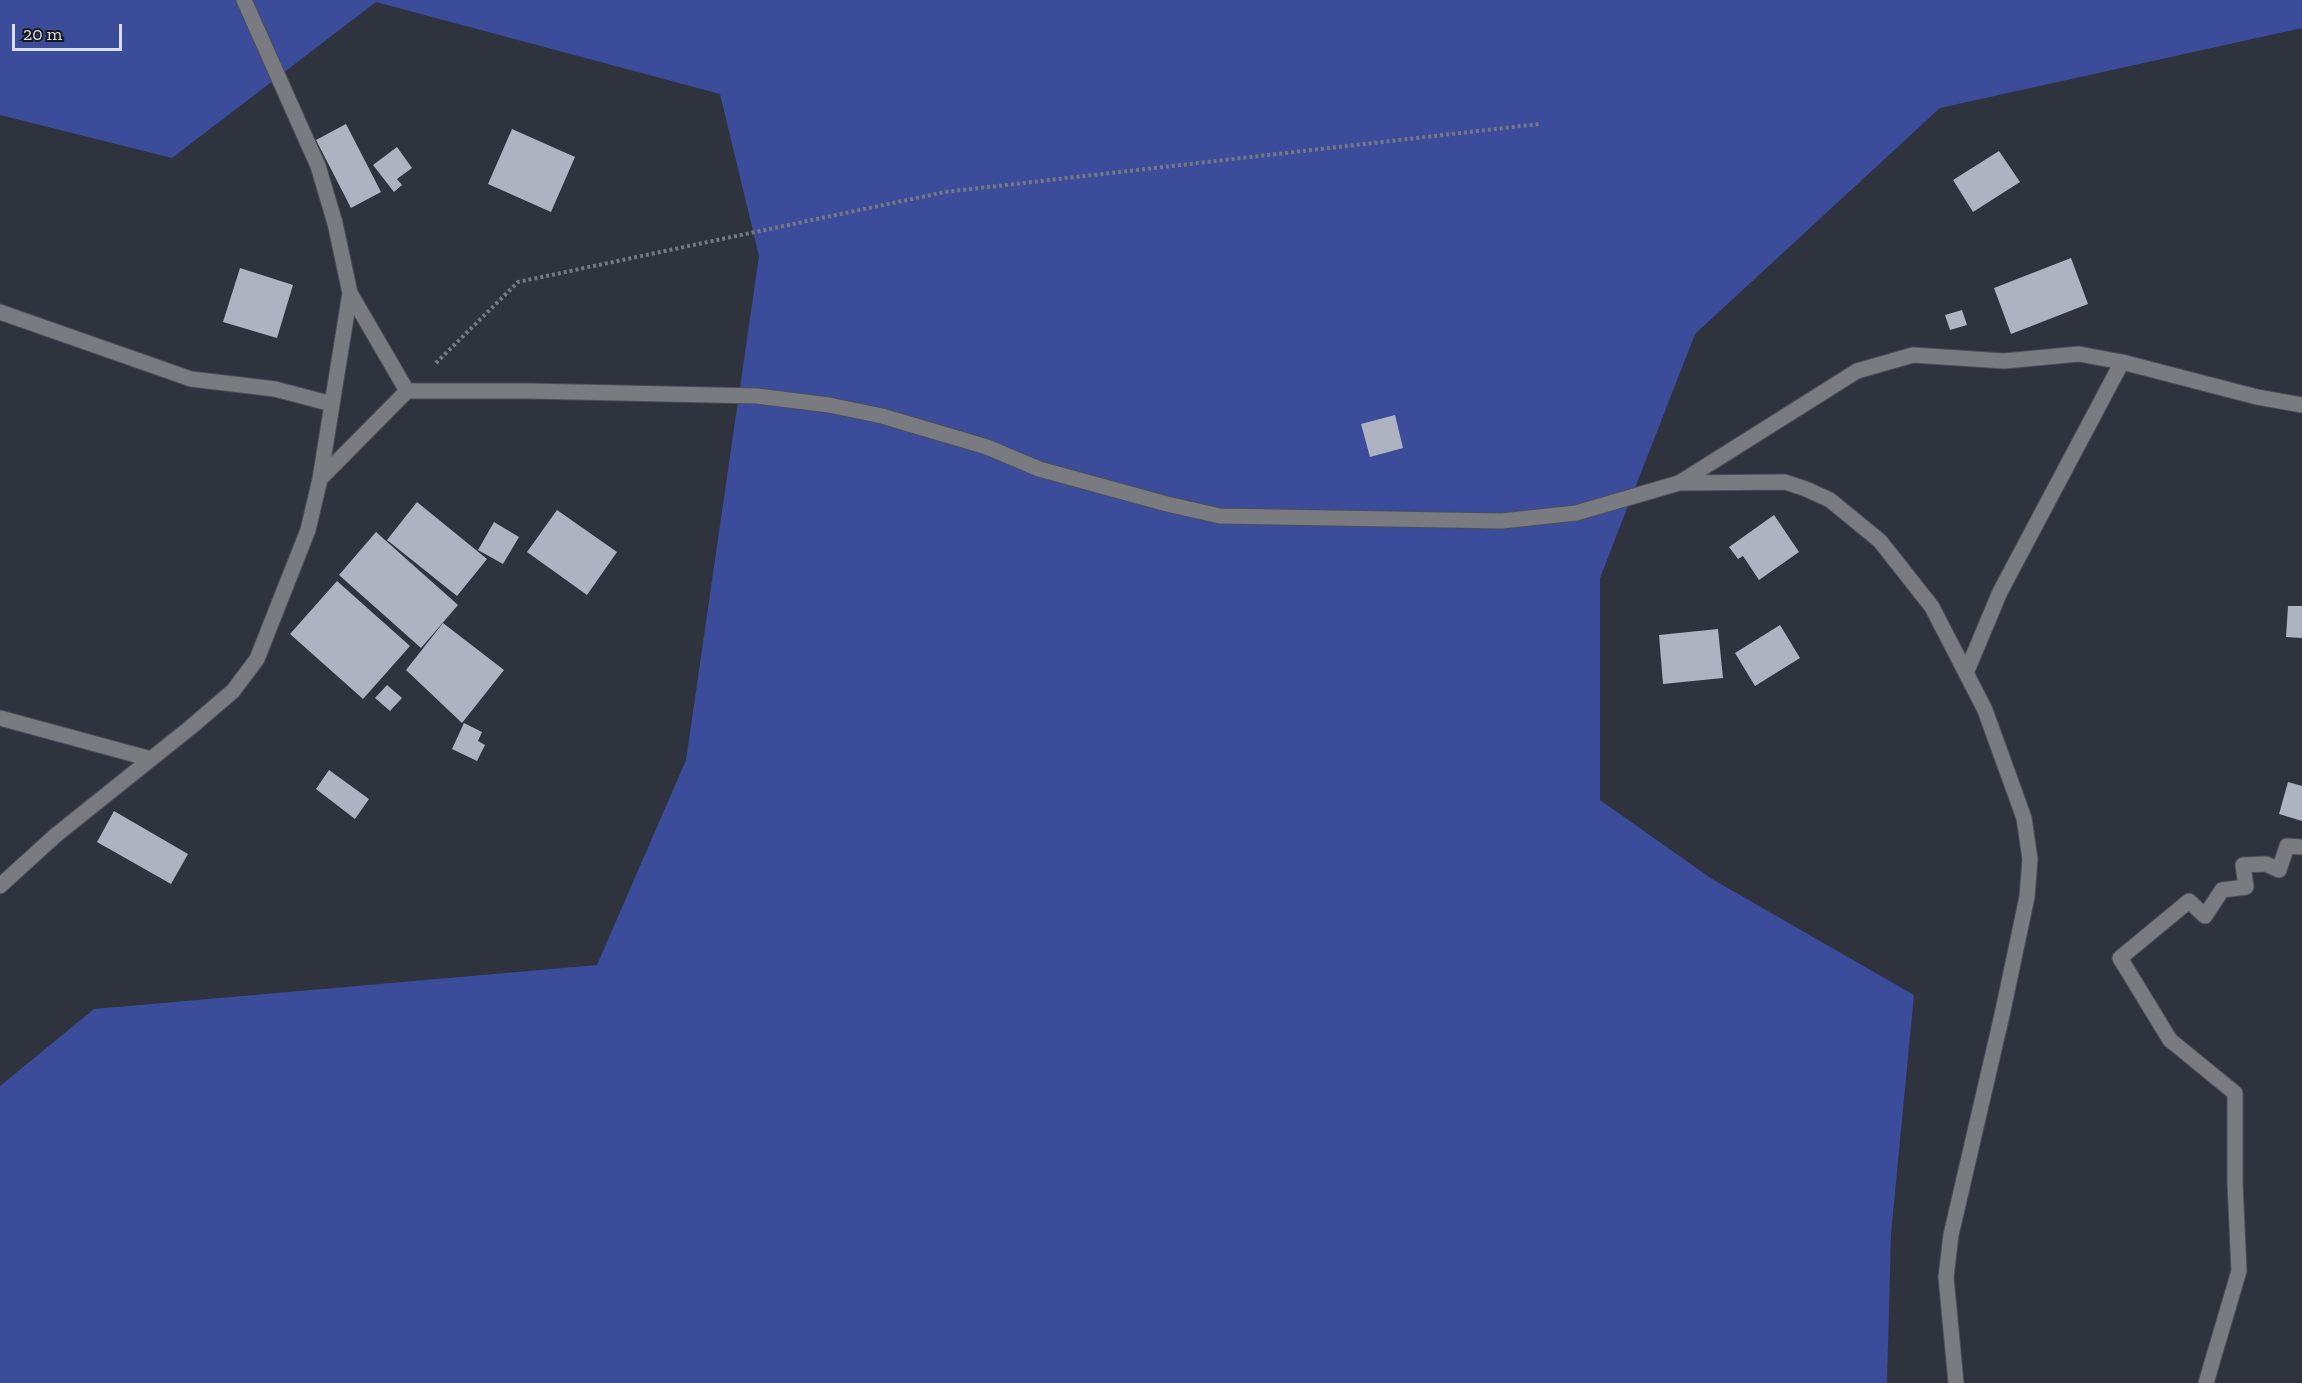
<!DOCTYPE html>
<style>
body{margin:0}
#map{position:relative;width:2302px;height:1383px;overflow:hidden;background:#2f333e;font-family:"Zilla Slab",serif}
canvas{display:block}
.scale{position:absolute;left:12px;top:24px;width:110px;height:27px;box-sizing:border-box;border:3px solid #dbdde4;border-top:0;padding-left:8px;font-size:18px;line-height:21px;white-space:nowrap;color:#dbdde4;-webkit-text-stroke:4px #191b20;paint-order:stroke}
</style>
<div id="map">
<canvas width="2302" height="1383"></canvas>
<div class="scale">20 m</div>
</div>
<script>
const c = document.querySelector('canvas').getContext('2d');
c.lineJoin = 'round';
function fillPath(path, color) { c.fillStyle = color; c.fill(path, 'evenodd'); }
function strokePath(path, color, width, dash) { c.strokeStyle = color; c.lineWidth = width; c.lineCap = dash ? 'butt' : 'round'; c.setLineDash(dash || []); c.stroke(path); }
fillPath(new Path2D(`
 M0 0H2302V28L1940 108 1695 334 1600 578V800L1712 879 1914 995 1891 1234 1887 1383H0V1086L94 1009 597 965 686 760 759 256 720 94 376 2 172 158 0 115Z`), '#3a4c9a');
fillPath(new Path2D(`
 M346 124 381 192 351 208 316 140Z
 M512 129 575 157 551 212 488 184Z
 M397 147 412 168 397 179 402 185 394 192 373 165Z
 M1999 151 2020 182 1973 212 1953 180Z
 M2071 258 2088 304 2011 334 1994 288Z
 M240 268 293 285 277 338 223 322Z
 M1962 310 1967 325 1950 330 1945 315Z
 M1395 415 1403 448 1370 457 1361 424Z
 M417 502 487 559 457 596 387 540Z
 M557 510 617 552 587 595 527 552Z
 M1774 515 1799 552 1759 580 1743 556 1738 559 1729 547Z
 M494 522 519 537 503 564 478 550Z
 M376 532 458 605 421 648 339 575Z
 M337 581 410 646 363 699 290 634Z
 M2288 606H2302V638L2286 637Z
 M443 623 504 670 462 723 406 670Z
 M1780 625 1800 658 1755 686 1735 653Z
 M1718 629 1723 678 1663 684 1659 635Z
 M387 685 402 698 390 711 375 698Z
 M464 723 482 732 478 741 485 745 477 761 452 749Z
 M329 770 369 799 355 819 316 789Z
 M2288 782 2302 786V821L2279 814Z
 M114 811 188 854 171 884 97 842Z`), '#aeb3c1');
const minor = new Path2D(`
 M244 0 318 166 335 223 350 293 407 391
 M0 312 191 379 275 389 332 404
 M320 479 350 293
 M1681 483 1785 482 1806 489 1830 500 1880 541 1932 607 1966 673 1985 710 2024 818 2030 859 2027 897 2002 1015 1951 1235 1946 1277 1956 1383
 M1966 673 2000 592 2122 362
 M0 718 151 759
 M0 886 56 835 191 727 233 691 257 659 308 530 320 479 407 391H529L757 396 829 405 882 416 987 447 1039 469 1167 504 1220 516 1502 521 1576 513 1679 483 1857 371 1913 355 2004 361 2079 354 2122 362 2257 397 2302 405
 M2206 1383 2239 1271 2235 1183V1093L2170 1040 2120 958 2189 901 2205 916 2222 890 2246 887 2243 865 2266 864 2279 870 2287 846 2302 847`);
strokePath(minor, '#4b4e59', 17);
strokePath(new Path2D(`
 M436 363 518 282 945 192 1539 124`), '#767982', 4, [3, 3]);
strokePath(minor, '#797b81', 15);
</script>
